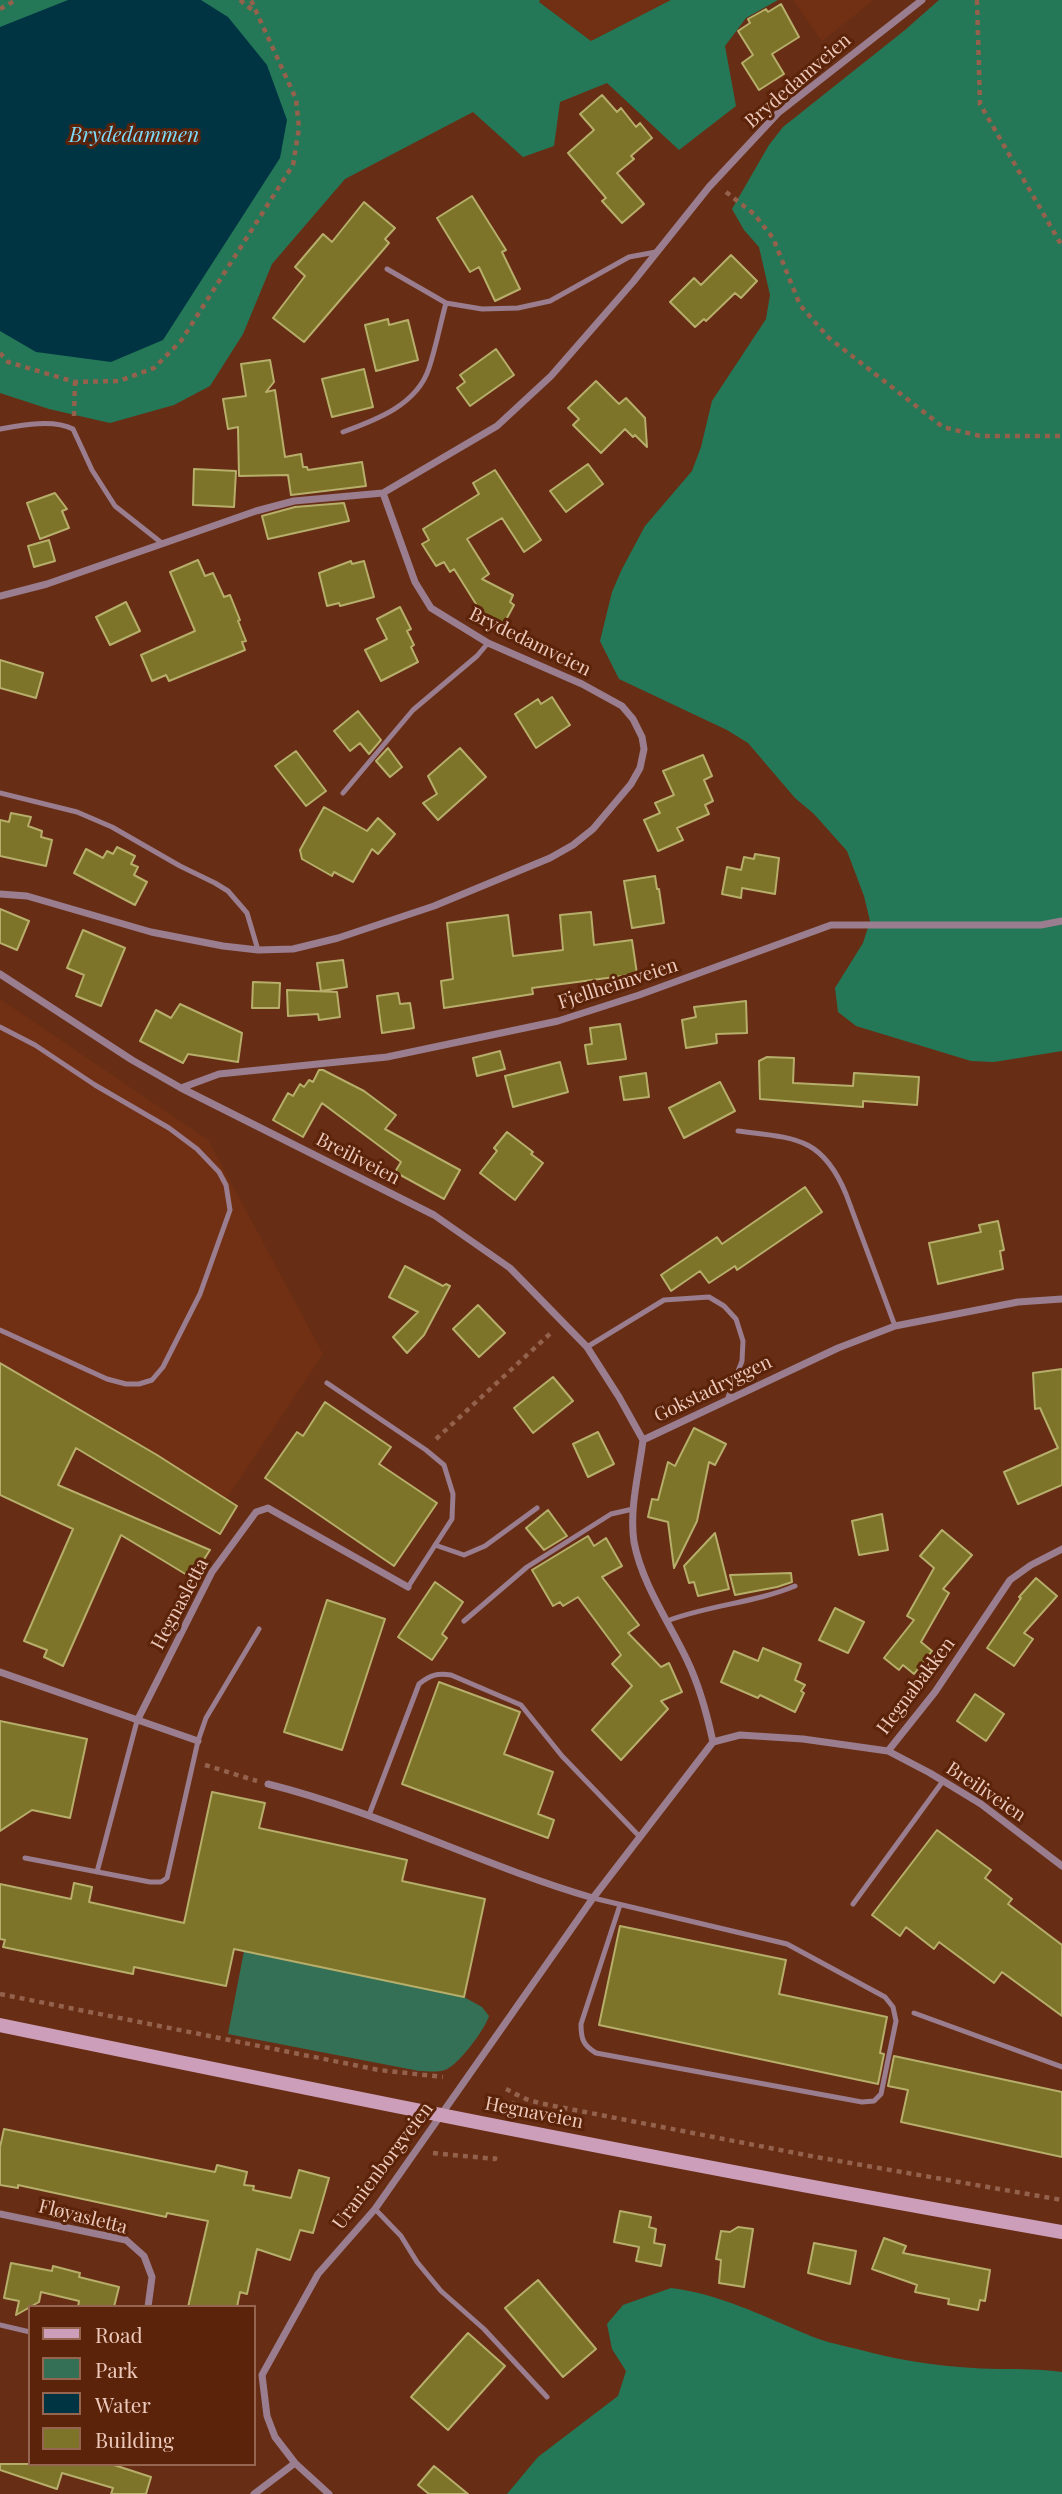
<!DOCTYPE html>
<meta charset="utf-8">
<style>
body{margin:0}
#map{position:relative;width:1062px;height:2494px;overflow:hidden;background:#672e15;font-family:"Playfair Display",serif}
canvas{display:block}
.legend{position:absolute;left:28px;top:2305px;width:228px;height:161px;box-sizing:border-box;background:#5b2309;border:2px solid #956550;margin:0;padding:9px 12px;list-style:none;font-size:21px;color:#edc9bb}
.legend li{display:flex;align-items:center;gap:14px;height:35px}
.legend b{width:35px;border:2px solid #956550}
</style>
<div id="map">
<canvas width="1062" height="2494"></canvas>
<ul class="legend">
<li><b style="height:9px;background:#cc9eba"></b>Road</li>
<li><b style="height:19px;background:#347056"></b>Park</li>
<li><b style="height:19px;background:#003443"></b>Water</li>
<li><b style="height:19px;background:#7d7429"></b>Building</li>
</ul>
</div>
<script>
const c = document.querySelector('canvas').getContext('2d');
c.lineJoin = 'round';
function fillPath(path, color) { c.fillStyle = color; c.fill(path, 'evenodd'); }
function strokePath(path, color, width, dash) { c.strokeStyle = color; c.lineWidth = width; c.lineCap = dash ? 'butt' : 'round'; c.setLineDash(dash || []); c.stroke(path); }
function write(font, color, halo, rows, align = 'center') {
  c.font = font + ' "Playfair Display",serif'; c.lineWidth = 6; c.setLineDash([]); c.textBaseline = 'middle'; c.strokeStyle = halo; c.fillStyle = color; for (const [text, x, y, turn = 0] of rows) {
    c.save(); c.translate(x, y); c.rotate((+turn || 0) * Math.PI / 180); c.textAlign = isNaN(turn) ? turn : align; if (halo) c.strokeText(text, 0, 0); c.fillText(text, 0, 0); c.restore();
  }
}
fillPath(new Path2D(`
 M540 0H671L591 41 539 2Z
 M793 0H874L822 41Z
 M0 999 208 1140 323 1354 221 1507 0 1373Z`), '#713014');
fillPath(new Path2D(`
 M244 1951 464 1997 482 2007 489 2016C485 2029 460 2063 447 2069 440 2073 427 2071 419 2071L228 2034Z`), '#347056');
fillPath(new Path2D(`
 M0 0H540L539 2 591 41 671 0H778L746 18 725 46 736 106 679 150 607 83 560 102 554 146 523 157 473 112 345 179 272 264 243 334 210 386 174 405 110 423 49 409 0 393Z
 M939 0H1062V1051L994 1062 971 1061 856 1026 838 1012 835 988 863 943 870 921 864 896 847 851 814 814 795 798 748 743 727 730 619 679 600 641 612 592 622 569 645 526 692 471 701 447 712 401 766 319 770 295 759 247 744 230 732 209 769 145 783 127 905 30Z
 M671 2288C719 2294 761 2315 806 2334 821 2341 840 2345 857 2349 903 2362 951 2368 998 2369 1021 2369 1039 2369 1062 2372V2494H507L538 2457 618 2396 626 2371 612 2349 607 2324 623 2305Z`), '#257857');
fillPath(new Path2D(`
 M68 0H201L228 17 267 65 287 120 280 158 163 340 111 362 36 352 0 331V27Z`), '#003443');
const building = new Path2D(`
 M781 4 799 37 772 54 784 74 759 90 742 63 753 55 738 31 750 23 748 19 766 9 768 12Z
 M602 95 617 112 621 108 636 127 640 123 652 138 631 156 634 159 617 173 644 204 622 223 602 201 606 198 568 153 594 130 580 114Z
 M472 196 506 250 502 252 520 289 495 301 479 267 470 272 437 218Z
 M364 202 395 228 385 239 389 243 304 342 273 318 305 276 295 267 323 234 332 242Z
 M731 255 757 281 741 298 735 293 706 321 704 319 695 327 670 302 694 278 701 285Z
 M388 319 389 325 408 320 418 360 376 371 365 325Z
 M496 349 514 375 470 406 457 388 465 382 460 375Z
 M270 360 274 382 266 392 275 390 285 457 301 454 303 467H307L308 470 362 462 366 486 291 495 288 475 239 476 238 427 228 429 223 399 246 396 241 364Z
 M364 369 373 407 332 417 322 379Z
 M596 381 619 404 626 398 645 418 647 447 635 435 633 437 625 429 601 453 573 425 579 419 568 408Z
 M588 464 603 484 566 512 550 491Z
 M194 469 236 471 234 507 193 505Z
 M495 470 541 540 524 552 502 518 467 539 489 574 482 579 513 595 510 602 514 605 501 629 471 613 476 604 454 569 450 572 444 562 436 566 422 544 429 540 423 529 479 494 473 483Z
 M55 493 67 509 62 511 69 528 40 539 27 503Z
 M344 503 349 521 268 539 262 516 295 507Z
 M49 540 55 561 34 567 28 546Z
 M198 560 205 576 213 573 224 597 230 595 240 620 238 621 246 641 242 642 245 650 169 681 166 675 152 681 141 655 195 631 170 572Z
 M351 561 352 564 364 561 374 597 340 606 339 603 327 606 319 573Z
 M126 602 140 631 110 645 96 617Z
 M400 607 411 629 407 631 414 645 411 647 418 662 381 681 365 650 387 639 377 619Z
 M0 660 43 673 36 698 0 688Z
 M552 697 570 725 536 748 515 714 538 699 541 704Z
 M358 711 381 740 369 754 360 743 350 751 334 731Z
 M388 748 402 767 390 777 376 761Z
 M460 748 486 777 438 820 423 803 437 794 428 776Z
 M296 751 326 791 306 806 275 766Z
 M703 755 712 776 704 780 713 801 705 805 709 814 677 828 683 840 658 851 644 820 660 813 655 803 674 795 663 771Z
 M324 807 367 831 378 818 395 834 378 854 372 849 353 882 334 872 332 876 302 859 300 850Z
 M11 813 31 817 28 826 42 831 41 837 52 840 46 866 0 856V820L9 822Z
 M117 847 135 856 131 864 138 867 134 875 147 882 135 905 74 873 86 849 103 858 107 851 113 854Z
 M755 854 779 858 775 894 742 888 741 898 722 894 727 867 741 870 744 857 754 859Z
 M655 876 657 889H659L664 923 632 928 624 881Z
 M0 909 29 921 17 950 0 943Z
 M591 912 594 945 632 940 637 974 532 988 533 994 444 1008 441 981 453 979 447 923 508 915 513 956 563 950 560 915Z
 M83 930 125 948 101 1006 76 996 84 975 67 968Z
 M343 960 347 987 321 991 317 963Z
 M253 982 280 983 279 1008H252Z
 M287 990 337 992 340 1017 319 1020 318 1014 288 1016Z
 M398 993 400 1004 410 1003 414 1028 382 1033 377 996Z
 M746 1001 747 1033 716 1034 717 1043 686 1048 682 1020 696 1017 694 1007Z
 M180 1004 242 1033 238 1062 188 1054 183 1063 140 1041 156 1010 171 1018Z
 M620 1024 626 1059 588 1064 585 1045 592 1044 590 1028Z
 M500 1051 505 1069 477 1076 473 1058Z
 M767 1057 794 1058 793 1083 853 1086 854 1073 919 1077 917 1105 863 1101V1107L760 1099 759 1061Z
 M560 1062 568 1092 513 1107 505 1076Z
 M319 1070H323L364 1091 396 1115 385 1129 460 1170 444 1199 395 1172 401 1162 322 1103 303 1137 273 1120 288 1093 293 1096 300 1084 304 1087 309 1080 313 1082Z
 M646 1073 649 1097 624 1100 620 1077Z
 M720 1082 735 1111 684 1138 669 1108Z
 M507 1132 533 1152 531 1154 543 1163 515 1200 480 1173 497 1151 494 1148Z
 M805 1187 822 1212 737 1270 735 1266 709 1283 700 1271 671 1291 661 1275 717 1237 722 1244Z
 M998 1221 1004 1250 1000 1251 1003 1269 938 1284 929 1243 981 1232 979 1225Z
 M405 1266 443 1286 446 1284 450 1286 424 1335 407 1353 393 1337 418 1312 389 1297Z
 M478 1305 505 1333 479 1357 453 1329Z
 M0 1363 157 1455 237 1506 220 1534 76 1448 58 1485 210 1550 192 1578 121 1535 63 1666 44 1657 47 1650 24 1641 73 1529 0 1495Z
 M1062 1369V1485L1018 1504 1004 1472 1058 1448 1040 1408 1035 1409 1033 1373Z
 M553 1377 573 1401 533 1433 514 1408Z
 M325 1402 391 1447 379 1464 437 1503 394 1566 265 1478 297 1432 303 1436Z
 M694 1428 726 1444 715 1465 709 1462 697 1521 674 1568 668 1522 648 1517 652 1499 658 1500 668 1462 675 1466Z
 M598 1432 614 1464 588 1477 573 1444Z
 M548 1510 567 1536 544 1550 526 1528Z
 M882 1514 888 1550 859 1555 852 1521Z
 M942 1530 972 1555 943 1589 949 1593 921 1642 932 1651 914 1674 903 1665 899 1670 884 1658 914 1620 907 1616 934 1568 920 1556Z
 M715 1533 729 1589 698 1596 694 1582 689 1583 684 1566Z
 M588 1536 594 1546 606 1538 622 1566 602 1577 639 1625 628 1633 661 1667 669 1663 682 1692 661 1701 668 1709 621 1760 592 1730 632 1686 612 1664 621 1655 578 1597 563 1606 560 1602 553 1606 532 1570Z
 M791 1573 792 1582 777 1587 735 1595 730 1575Z
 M1036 1578 1057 1596 1024 1633 1033 1639 1014 1666 987 1648 1021 1598 1019 1597Z
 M435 1582 463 1602 442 1634 447 1638 432 1660 398 1637Z
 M327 1600 385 1619 342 1750 284 1732Z
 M835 1608 864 1622 848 1653 819 1640Z
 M763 1648 801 1664 795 1680 805 1685 801 1691 804 1693 795 1712 760 1695 758 1698 721 1682 734 1651 758 1661Z
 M439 1682 520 1712 504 1754 553 1772 538 1814 554 1820 548 1838 402 1784Z
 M975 1694 1004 1714 986 1741 957 1721Z
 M0 1721 87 1739 70 1818 32 1810 0 1831Z
 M212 1792 265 1803 259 1828 407 1860 402 1881 485 1899 464 1997 234 1949 226 1986 134 1967 133 1974 3 1947 5 1940 0 1939V1884L71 1899 74 1883 92 1887 89 1902 184 1923Z
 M937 1830 991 1870 985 1878 1012 1899 1008 1904 1062 1945V2016L1002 1972 994 1983 939 1942 934 1949 906 1927 900 1936 872 1915Z
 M620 1926 786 1960 779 1994 887 2017 880 2053 884 2054 878 2084 599 2025Z
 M894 2056 1062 2092V2157L901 2122 908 2090 888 2086Z
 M4 2129 215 2172 217 2165 247 2172 244 2185 254 2186 253 2190 291 2198 299 2170 329 2178 313 2233 300 2230 290 2260 257 2249 247 2294 240 2292 237 2307H188L208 2221 167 2213 166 2217 18 2185V2188L0 2185V2147Z
 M620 2211 651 2217 649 2227 656 2229 654 2243 665 2245 661 2266 636 2261 639 2247 614 2242Z
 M738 2227 753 2229 744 2287 719 2283 721 2260 716 2259 721 2231 730 2232Z
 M884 2238 906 2246 903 2253 990 2270 985 2301 980 2300 978 2310 948 2304 949 2299 915 2292 917 2285 872 2269Z
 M814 2243 856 2251 850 2284 808 2273Z
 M11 2263 52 2271 53 2266 80 2273 79 2277 119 2287 114 2307H78L79 2301 41 2292 39 2302 16 2315 19 2301 4 2298Z
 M538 2280 596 2349 563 2377 505 2308Z
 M468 2333 505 2366 448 2430 411 2397Z
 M0 2464H111L151 2477 146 2494H111L113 2488 62 2473 57 2489 0 2470Z
 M434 2466 468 2494H429L418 2485Z`);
fillPath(building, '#7d7429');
strokePath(building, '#b6ae6a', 2);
strokePath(new Path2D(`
 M240 0 256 13
 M977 0 980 104 1062 246
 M0 9 16 0
 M726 192 754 214 773 238 800 305 829 338 943 427 980 436H1062
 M0 353 8 362 75 382 119 381 154 368 181 341 293 165 299 128 296 99 251 0
 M74 416 75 382
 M436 1439 553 1331
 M205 1765 257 1781
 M0 1994 379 2070 443 2077
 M506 2089 526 2099 539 2103 816 2157 1062 2200
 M512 2106 517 2095
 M433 2153 495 2159 496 2153`), '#93614c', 4.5, [5, 5]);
strokePath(new Path2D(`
 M387 269 446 303 482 309 518 308 550 301 629 257 656 252
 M0 429C22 425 53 419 73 429L92 470 115 506 163 544
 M343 432C376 420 417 405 429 368 436 347 440 325 446 303
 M0 793 77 812 112 827 180 866 215 883 228 891 247 913 258 950
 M343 793 413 710 477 656 488 643
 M0 1027 35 1045 95 1085 169 1128 197 1149 219 1172 226 1185 230 1210 200 1294 163 1367 152 1380 139 1384H126L107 1379 0 1330
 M738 1131C794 1138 822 1136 846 1194L895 1326
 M587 1347 664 1300 709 1297 724 1306 736 1319 743 1341 742 1361 727 1400
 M327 1383 426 1450 444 1465 453 1494 452 1519 408 1587
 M435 1545 464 1555 485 1546 537 1508
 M464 1621 527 1567 611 1514 633 1509
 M667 1621C709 1605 754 1603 795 1586
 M369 1815 419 1684C430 1675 437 1673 451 1675L521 1705 562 1756 640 1837
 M25 1858 150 1882H161L167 1878 198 1741 206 1718 259 1629
 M97 1872 137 1721
 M593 1898 787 1944 885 1997 893 2007 896 2021 881 2094 874 2101 862 2102 596 2053C583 2045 581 2039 581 2024L620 1905
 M853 1904 943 1781
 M914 2013 1062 2067
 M375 2209 401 2236 417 2262 441 2291 484 2329 547 2397
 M0 2325 30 2332`), '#9a7d8e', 5);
strokePath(new Path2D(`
 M0 596 47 584 256 511 294 501 383 493 497 426 551 376 633 282 709 187 778 113 922 0
 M0 894 27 896 151 932 223 946 258 950 293 949 338 938 434 906 550 858 573 845 593 829 631 784 640 768 644 749 642 737 633 719 622 706 582 684 488 643 431 608 415 582 383 493
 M0 974 132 1060 181 1088 434 1215 510 1268 587 1347 619 1397 643 1440
 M181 1088 219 1074 387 1057 558 1021 639 995 831 925H1041L1062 921
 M0 1672 198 1741
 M137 1721 212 1572 256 1512 268 1508 408 1587
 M713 1742C707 1714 700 1687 687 1660 669 1622 642 1584 634 1542 629 1509 639 1473 643 1440L838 1348 895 1326 1018 1302 1062 1299
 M713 1742 740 1735 803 1739 888 1751 930 1773 981 1804 1062 1866
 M888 1751 935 1692 1010 1580 1031 1565 1062 1549
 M268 1784C380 1812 483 1866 593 1898
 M0 2214 126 2240 144 2256 152 2277 148 2307
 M254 2494 295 2463
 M329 2494 295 2463 275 2437 267 2416 262 2375 318 2274 375 2209 593 1898 713 1742`), '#9a7d8e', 7);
strokePath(new Path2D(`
 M0 2025C353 2098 707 2170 1062 2232`), '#cc9eba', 14);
write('19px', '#edc9bb', '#5b2309', [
 ["Brydedamveien",798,81,-41],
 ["Brydedamveien",530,642,26],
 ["Fjellheimveien",618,984,-18],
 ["Breiliveien",358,1159,27],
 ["Gokstadryggen",713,1389,-26],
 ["Hegnasletta",180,1604,-62],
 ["Hegnabakken",916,1686,-53],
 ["Breiliveien",986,1792,34],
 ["Hegnaveien",534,2113,11],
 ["Uranienborgveien",383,2166,-53],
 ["Fløyasletta",83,2217,14]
]);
write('italic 21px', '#7ddbfc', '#5b2309', [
 ["Brydedammen",134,135]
]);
</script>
